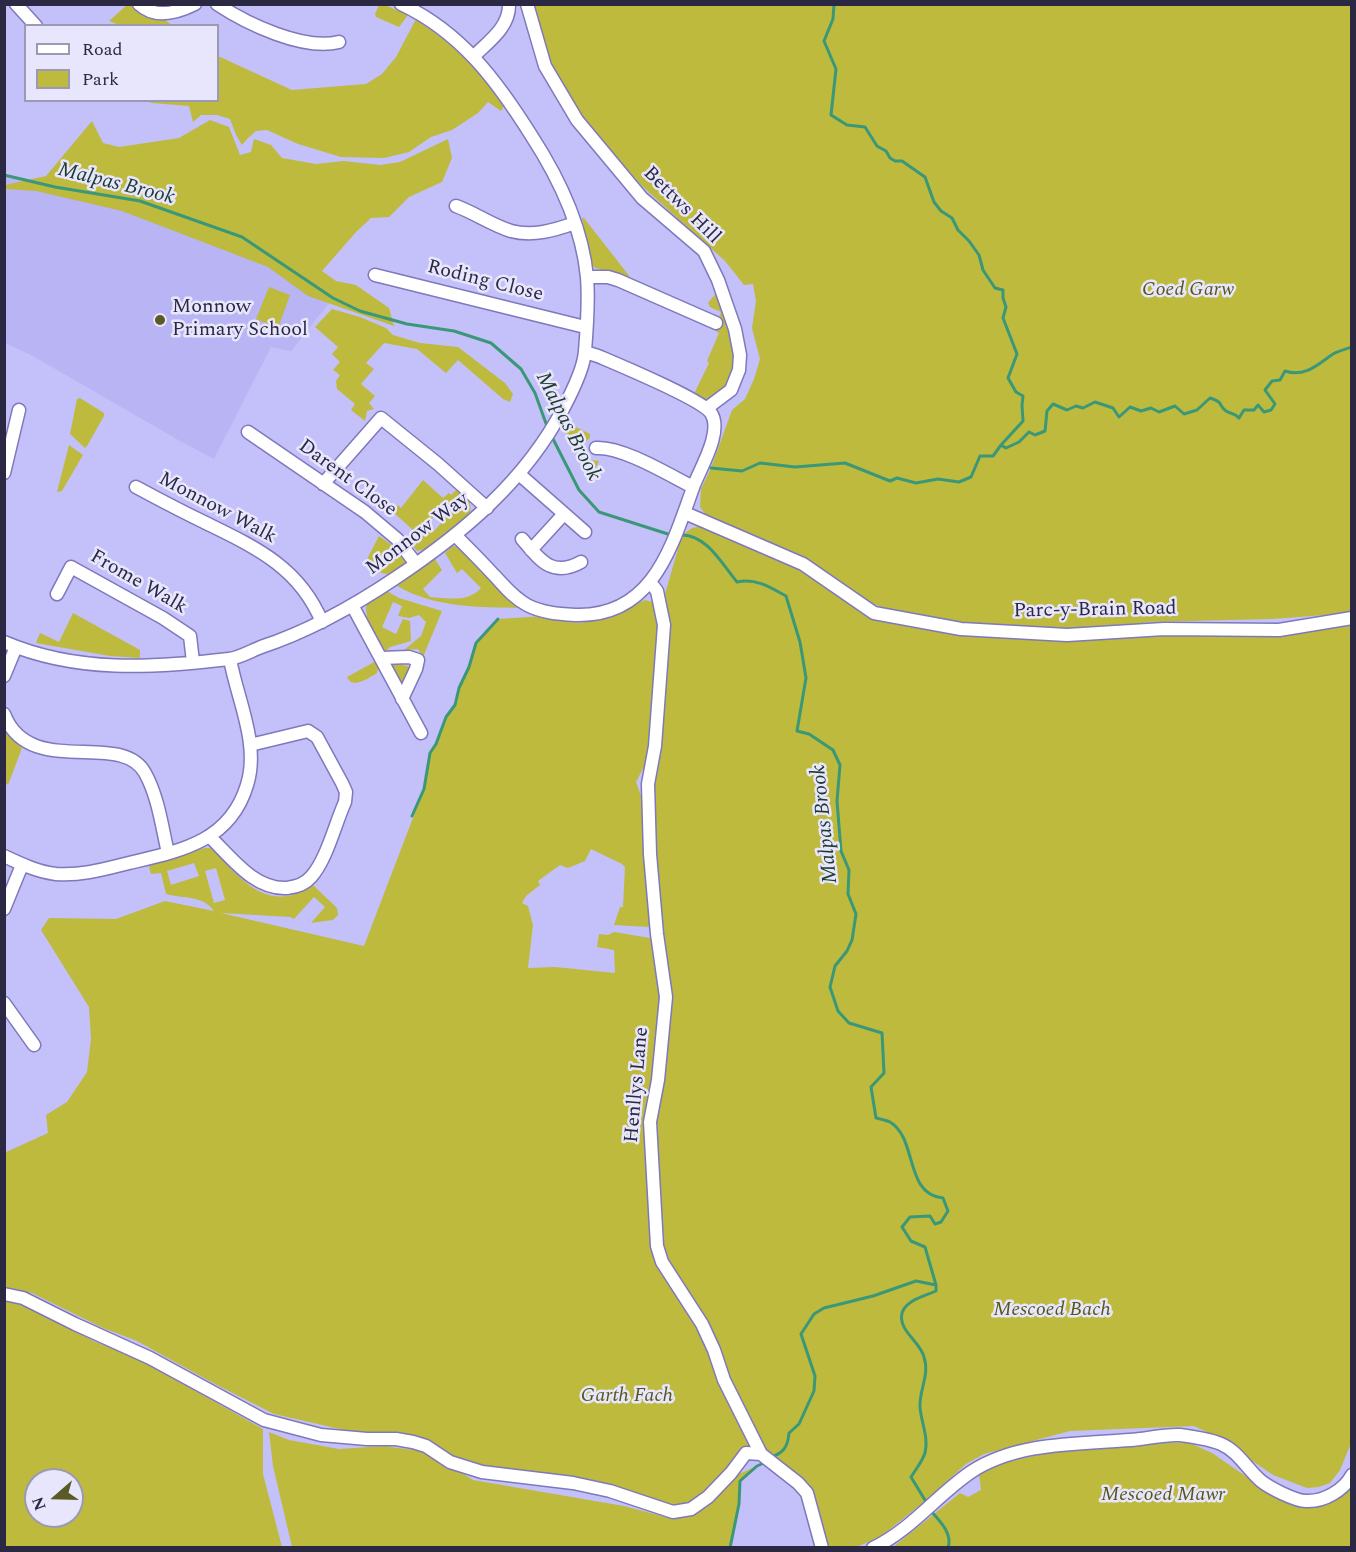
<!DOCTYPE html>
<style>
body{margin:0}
#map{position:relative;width:1356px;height:1552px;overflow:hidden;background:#c4c0fa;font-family:Spectral,serif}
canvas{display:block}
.frame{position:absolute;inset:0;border:6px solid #2b2844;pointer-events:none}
.legend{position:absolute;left:24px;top:24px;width:195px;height:78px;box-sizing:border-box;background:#e7e6fc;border:2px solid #9c9ab2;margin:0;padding:8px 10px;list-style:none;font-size:18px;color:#2b2844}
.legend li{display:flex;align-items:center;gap:12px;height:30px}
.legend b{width:30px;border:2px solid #9c9ab2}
.north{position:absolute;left:24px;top:1468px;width:60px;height:60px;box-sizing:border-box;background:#e7e6fc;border:2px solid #9c9ab2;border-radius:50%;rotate:250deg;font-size:16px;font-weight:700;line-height:24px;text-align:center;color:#2b2844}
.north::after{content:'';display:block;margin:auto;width:21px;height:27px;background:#5b5a27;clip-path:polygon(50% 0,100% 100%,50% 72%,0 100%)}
</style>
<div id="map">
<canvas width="1356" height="1552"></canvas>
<div class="frame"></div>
<ul class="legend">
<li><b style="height:8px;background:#fff"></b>Road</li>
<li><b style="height:16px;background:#bdba3e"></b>Park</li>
</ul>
<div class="north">N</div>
</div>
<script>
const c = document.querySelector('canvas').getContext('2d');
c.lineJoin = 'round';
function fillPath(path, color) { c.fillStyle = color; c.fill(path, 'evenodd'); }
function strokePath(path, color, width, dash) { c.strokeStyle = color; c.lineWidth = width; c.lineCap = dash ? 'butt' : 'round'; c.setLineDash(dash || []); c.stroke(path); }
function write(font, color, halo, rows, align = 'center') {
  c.font = font + ' Spectral,serif'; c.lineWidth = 5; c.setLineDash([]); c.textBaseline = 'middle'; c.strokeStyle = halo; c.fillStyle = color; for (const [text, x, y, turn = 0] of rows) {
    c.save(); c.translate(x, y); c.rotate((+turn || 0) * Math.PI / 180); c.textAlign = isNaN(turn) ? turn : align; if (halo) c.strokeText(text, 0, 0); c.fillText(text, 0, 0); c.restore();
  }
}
fillPath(new Path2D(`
 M5 175 55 187 140 201 333 298 291 351 271 347 214 459 180 441 33 356 5 343Z`), '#b9b4f3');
fillPath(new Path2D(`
 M127 5H131L164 19 172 25H119L109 21Z
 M385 5 408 15 399 27 376 17 375 14 379 5Z
 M534 5H1351V613L1272 619 1147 622 1127 627 1059 629 985 627 894 611 870 603 840 584 708 518 700 507 701 489 711 468 732 410 745 399 754 379 760 359 752 328 756 301 753 284 744 285 725 261 642 186 579 114 557 77 548 54Z
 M416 19C451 42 481 71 504 106L501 111 488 102 478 113 452 130 431 137 409 152 384 158 341 157 298 144 267 130 256 131 248 138 242 145 236 135 230 119 217 115H201L193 122 189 106 152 103 146 101 218 100V56L292 90 366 84 382 74 396 57Z
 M210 120 229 127 240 155 251 152 254 139 271 145 282 158 316 164 344 161 380 165 400 162 448 139 452 158 442 182 409 197 389 217 371 218 356 232 322 271 336 281 356 285 389 308 394 326 308 296 268 267 122 211 36 191 5 189V185L46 176 92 121 103 143 119 147 179 138Z
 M582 218H584L630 277 595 268 592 265Z
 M269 287 290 295 278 328 256 319Z
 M717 292C725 313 744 363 730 384 725 390 717 395 712 400H699L693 396 709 363 707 361 719 333 714 330 721 312 710 307 708 303Z
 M332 309 360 317 386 328 393 335 420 343 458 347 505 383 513 394 510 402 503 399 458 360 446 373 417 349 384 343 366 363 374 369 361 384 375 396 369 403 374 409 367 411 365 421 351 410 355 404 337 389 336 381 340 375 333 370 340 362 332 354 338 347 315 327Z
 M80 398 104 413V416L87 446 85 448 70 434 77 399Z
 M566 422 590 434V438L584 443C582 451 585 455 590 460L599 461 593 475 563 427Z
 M69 445 83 455 62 491 57 492Z
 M423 480 443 498 449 493 451 495 456 490C465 496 473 501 470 514 458 523 431 550 417 551L406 537 413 530 393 512 398 505 401 508ZM444 504 452 511 434 531 427 525Z
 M702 526 788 560 877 617 943 630 1235 636 1351 626 1352 1441 1340 1470 1330 1483 1319 1487 1307 1488 1273 1475 1219 1438 1194 1426 1070 1431 984 1454 966 1464 925 1501 879 1538 856 1547H828L826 1546 816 1502 809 1484 771 1458 748 1419 722 1363 715 1337 670 1267 664 1253 660 1236 654 1130 666 1064 671 995 661 932 651 795 669 626 665 594 682 535 692 528Z
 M379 536 399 550 407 561C399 581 377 575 365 563Z
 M453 546 460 547 507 598 523 608C479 607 435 608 397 586L435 559 442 570 423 589 430 597C449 598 467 603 481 588L462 569 457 573 445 553Z
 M385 590 399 598 442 611 423 657 418 649 404 650 421 636 426 622 419 615 409 618 398 616 402 606 393 602 382 627 396 634 403 619 410 621 411 641 390 647 386 651C374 639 363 619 367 601Z
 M645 600 652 602 656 607 659 632 655 663 649 757 636 782 644 804 650 920 649 927 614 925 620 907H623L625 867 622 864 591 849 585 861 568 868 560 865 538 881 540 885 526 896 522 903 528 906 533 925 528 968 555 967 615 973 614 950 597 947 599 934 608 935 614 932 650 938 658 967 662 996 650 1246 658 1266 697 1320 720 1385 741 1419 753 1446 743 1449 726 1472 706 1492 688 1504 672 1507 593 1480 543 1473 493 1470 357 1433 274 1414 213 1383 137 1341 103 1328 32 1293 5 1287 4 1153 48 1133 46 1115 67 1102 87 1072 91 1039 89 1007 41 930 49 918 116 919 165 901 214 911C203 895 184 899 166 894L161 873 151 874 149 867 154 862 205 848H211C233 870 257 904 292 895 300 893 306 889 313 885L337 908 338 915 333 920 311 923 325 907 314 897 294 919 290 917 221 913 364 946 424 789 430 753 436 744 446 717 455 705 459 688 469 667 476 643 498 619 544 616 567 622 581 623 615 614ZM194 863 199 876 171 885 167 871ZM216 868 225 900 214 903 205 871Z
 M73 613 140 650V658L110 656 36 643 40 633 59 642Z
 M376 661 378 669 377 673C368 678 353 690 347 677Z
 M391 663 408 666 410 670 403 683H400L391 666Z
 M4 731 22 748 8 785 5 782Z
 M5 1299 23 1303 57 1319 93 1341 137 1358 263 1429V1474L282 1547 5 1548ZM36 1480H72V1516H36Z
 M269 1432 289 1440 339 1449 384 1446 428 1452 473 1480 624 1506 673 1519 706 1508 739 1474 757 1466 740 1482 739 1504 730 1547H292L273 1466Z
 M1167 1443H1190L1212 1453 1260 1486 1297 1502 1351 1483V1547L892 1548 960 1493 968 1497 981 1490 979 1474 987 1467 1066 1448Z`), '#bdba3e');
strokePath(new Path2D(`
 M834 4 833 19 824 41 836 69 831 115 847 125 865 127 877 146 886 151 890 158 895 161H902L925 177 934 202 941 211 952 218 958 230 969 241 979 255 983 270 995 288 1003 290V298L1006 307 1003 318 1017 354 1008 378 1016 392 1023 396 1022 405 1023 421 1001 445
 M4 175 55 187 140 201 242 237 333 298 360 311 407 324 454 331 491 343 521 369 535 393 548 429
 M551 435 579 490 599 512 671 535
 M711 468 742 471 760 463 795 467 845 463 890 481 897 478 916 483 938 479 959 482 971 477 980 456H993L1001 445 1006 448 1019 442 1029 432 1035 435 1045 431 1047 411 1053 404 1067 410 1076 406 1083 408 1095 402 1113 408 1119 417 1130 407 1141 411 1151 408 1159 412 1175 406 1184 414 1197 410 1210 398C1225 403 1217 404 1226 411 1231 414 1235 413 1239 418L1244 410H1254L1258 405 1264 412 1271 410 1275 404 1265 390 1272 381 1280 380 1285 371C1305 378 1318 364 1333 354 1339 351 1346 349 1352 347
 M681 535C706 534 722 564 737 582 756 578 770 587 786 596L800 642 806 678 797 731 809 734 833 750 840 765 837 801 841 851 849 870 848 894 856 914 852 940 847 951 835 966 830 987 838 1011 849 1023 882 1033 884 1073 871 1087 876 1118C880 1119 886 1120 890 1122 918 1139 904 1194 943 1198L948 1211 941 1222 935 1224 930 1216 910 1217 902 1227 911 1241 925 1247 936 1285V1291C925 1296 906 1300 902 1313 898 1331 920 1341 924 1357 930 1375 919 1390 920 1407 921 1422 929 1438 925 1453 922 1462 916 1469 911 1477L928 1505
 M412 816 424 789 430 753 436 744 446 717 455 705 459 688 469 667 476 643 498 619
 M771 1457C784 1453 788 1446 789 1433L799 1424 814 1391 815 1376 801 1334 814 1314 824 1308 873 1296 916 1281 936 1285
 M931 1511C940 1521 953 1534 948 1548
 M730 1548 739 1504 740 1481 757 1466 766 1462`), '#3a9879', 3);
const minor = new Path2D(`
 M16 4 36 26
 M139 4C155 19 177 13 195 4
 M217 4C247 24 304 51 339 42
 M527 4 545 66 577 120 642 198 704 251 718 280 735 329 740 355 739 370 731 390 707 408
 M474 56C488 42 510 27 509 4
 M456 206C475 213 492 225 511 231 533 237 555 230 575 223
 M375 275 585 327
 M587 277H608L618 280 716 323
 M248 432 365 512 397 539 416 564
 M596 448C622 446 669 475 693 487
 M4 473 19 410
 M519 474 585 532
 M323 484 381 418 438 464 487 508
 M136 487C160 500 185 513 210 525 259 549 300 569 322 622
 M685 513 803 564 874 613 961 629 1067 635 1164 629 1279 630 1352 618
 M456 536C468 548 480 560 491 572 503 584 512 597 527 605 542 613 560 614 576 615 654 617 672 545 694 485 701 467 723 431 711 413 701 399 619 365 598 356L585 352
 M522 539C540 560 552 578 581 562
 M531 550 563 515
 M650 582 657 591 664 625 655 746 648 784 650 854 657 934 666 997 658 1080 650 1122 657 1246 662 1262 702 1324 714 1350 724 1380 761 1454 798 1483 807 1493 822 1548
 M57 594 71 567 163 618 190 636 193 662
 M352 605 421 733
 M4 642C76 673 153 668 229 659 239 658 251 651 261 647 310 631 354 606 397 577 463 533 525 481 563 409 571 394 584 368 585 351 587 327 589 301 587 277 582 225 559 178 531 135 497 81 461 32 401 4
 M381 658 409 657 418 660 416 669 402 699
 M4 676 16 647
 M4 714C29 780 121 729 145 773 158 796 162 827 168 853
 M209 836C231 857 254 890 287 888 296 887 305 884 311 877 327 859 335 824 345 802L346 792 342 783 317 737 308 731 250 745
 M4 856C21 864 38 872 56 874 81 876 105 869 129 863 180 851 230 842 247 785 260 744 237 699 230 659
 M4 909 22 865
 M4 1003 34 1045
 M4 1294 23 1298 75 1324 150 1358 264 1420 321 1435 367 1439H396L413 1442 426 1446 450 1462 482 1472 573 1483 610 1491 673 1512 691 1509 708 1497 731 1473 746 1453 761 1454
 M873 1548C911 1530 937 1495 971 1472 1016 1442 1078 1444 1130 1440 1146 1439 1164 1434 1180 1435 1189 1436 1213 1440 1221 1444 1238 1451 1247 1469 1261 1481 1270 1488 1295 1501 1306 1501 1324 1502 1344 1490 1352 1475`);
strokePath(minor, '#7f78bb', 15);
strokePath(minor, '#fff', 12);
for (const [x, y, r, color] of [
 [160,320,6,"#5b5a27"]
]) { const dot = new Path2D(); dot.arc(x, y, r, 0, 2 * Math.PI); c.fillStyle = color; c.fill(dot); strokePath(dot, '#e7e6fc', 2); }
write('20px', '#2b2844', '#e7e6fc', [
 ["Bettws Hill",681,206,45],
 ["Roding Close",485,282,14],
 ["Darent Close",347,479,36],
 ["Monnow Walk",217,509,28],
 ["Monnow Way",418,535,-37],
 ["Frome Walk",138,583,30],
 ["Parc-y-Brain Road",1095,611,-1],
 ["Henllys Lane",638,1085,-85]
]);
write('italic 20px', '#57561a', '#e7e6fc', [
 ["Coed Garw",1188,291],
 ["Mescoed Bach",1052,1311],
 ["Garth Fach",627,1397],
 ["Mescoed Mawr",1163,1496]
]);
write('20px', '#2b2844', '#e7e6fc', [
 ["Monnow",172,308],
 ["Primary School",172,331]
], 'left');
write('italic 21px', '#1d3a2f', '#e7e6fc', [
 ["Malpas Brook",116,185,14],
 ["Malpas Brook",567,427,63],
 ["Malpas Brook",826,824,-96]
]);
</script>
